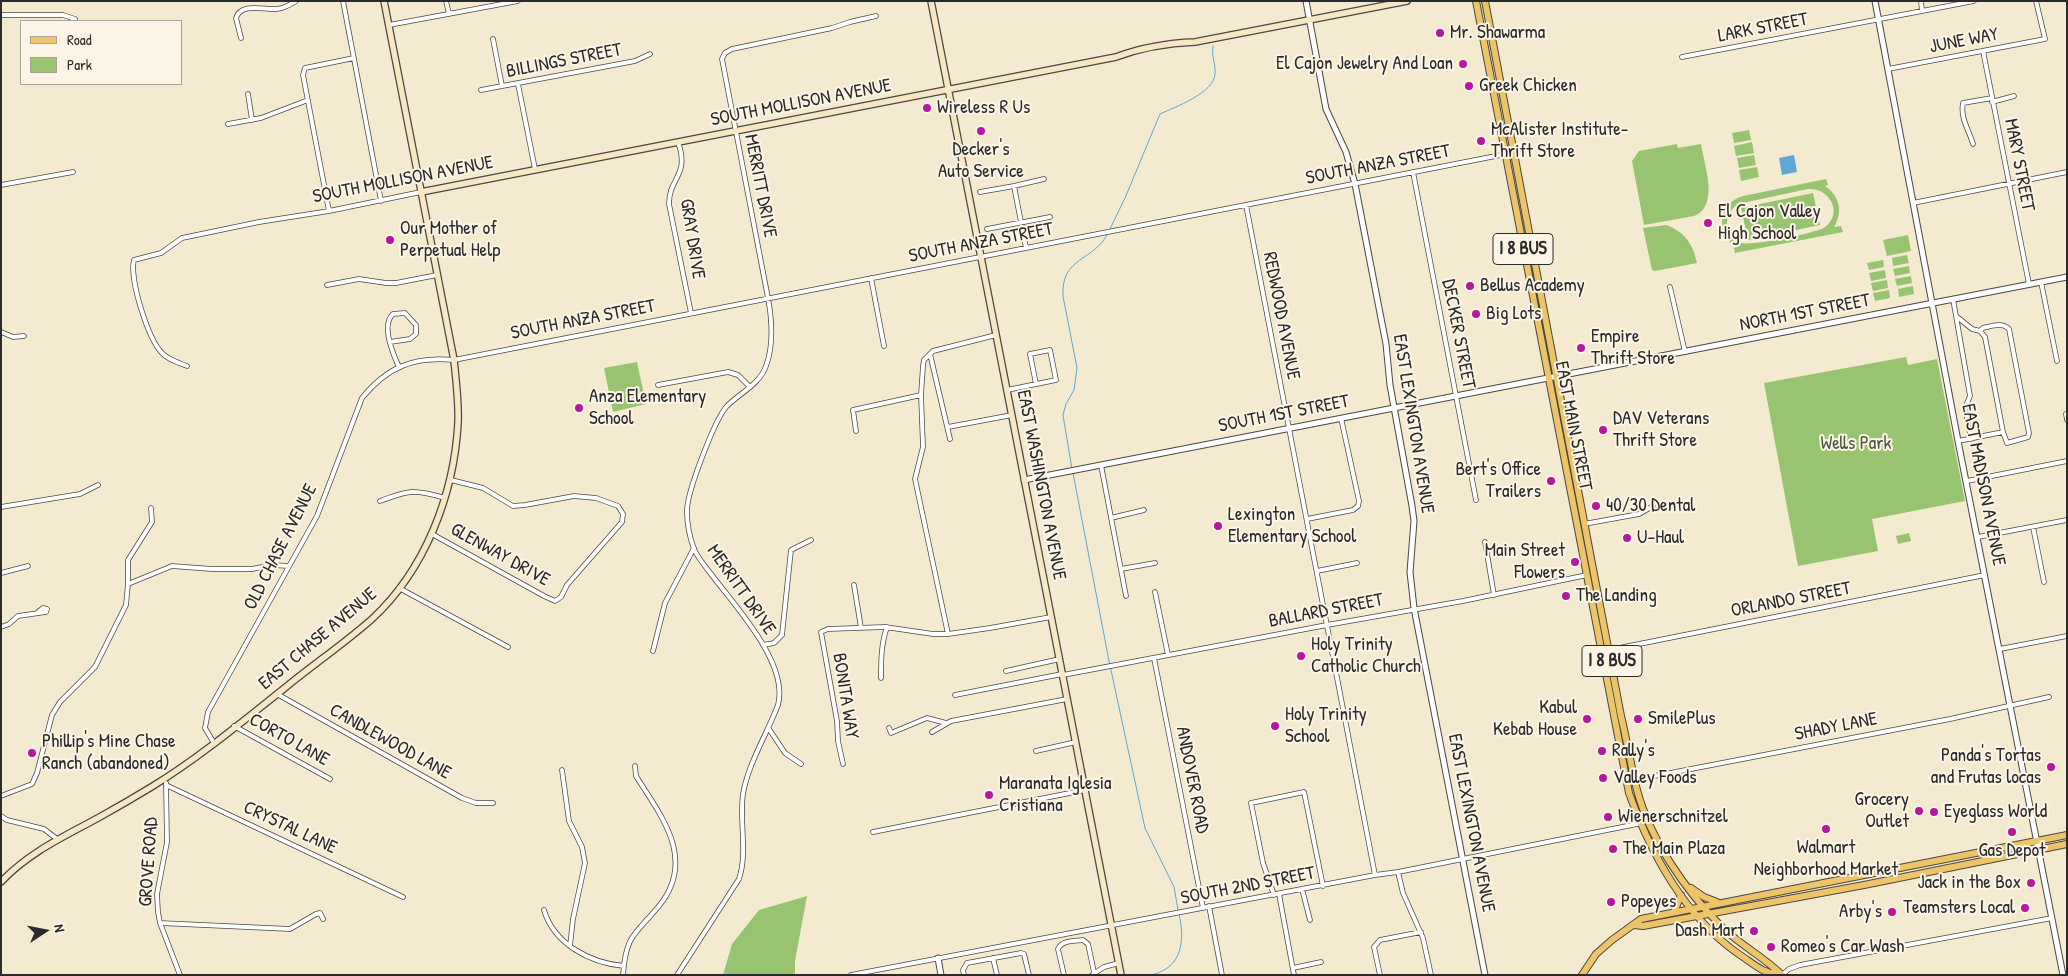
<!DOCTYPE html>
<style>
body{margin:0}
#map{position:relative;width:2068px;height:976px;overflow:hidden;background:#f4ead0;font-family:"Patrick Hand",sans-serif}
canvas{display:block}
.frame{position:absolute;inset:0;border:2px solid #2b2b2b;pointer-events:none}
.legend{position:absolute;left:20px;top:20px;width:162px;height:65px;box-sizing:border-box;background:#fcf5e5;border:1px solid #a8a49b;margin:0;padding:6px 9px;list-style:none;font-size:15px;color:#2b2b2b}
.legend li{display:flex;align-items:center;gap:10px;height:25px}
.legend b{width:25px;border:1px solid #a8a49b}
.north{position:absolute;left:20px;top:906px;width:50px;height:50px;-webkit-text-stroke:4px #fcf5e5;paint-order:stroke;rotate:79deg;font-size:14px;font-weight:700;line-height:20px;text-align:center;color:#2b2b2b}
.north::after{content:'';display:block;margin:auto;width:18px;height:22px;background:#2b2b2b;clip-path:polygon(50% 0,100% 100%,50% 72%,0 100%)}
</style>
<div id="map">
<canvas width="2068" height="976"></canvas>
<div class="frame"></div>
<ul class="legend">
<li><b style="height:6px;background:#eec469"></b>Road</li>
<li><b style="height:14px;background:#98c472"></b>Park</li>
</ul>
<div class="north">N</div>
</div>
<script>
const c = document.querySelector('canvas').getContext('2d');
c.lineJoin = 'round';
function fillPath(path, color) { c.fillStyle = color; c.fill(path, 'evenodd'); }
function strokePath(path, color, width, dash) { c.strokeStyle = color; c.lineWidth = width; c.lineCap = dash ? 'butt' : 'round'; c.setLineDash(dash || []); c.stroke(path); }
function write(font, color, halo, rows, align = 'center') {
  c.font = font + ' "Patrick Hand",sans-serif'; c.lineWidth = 4; c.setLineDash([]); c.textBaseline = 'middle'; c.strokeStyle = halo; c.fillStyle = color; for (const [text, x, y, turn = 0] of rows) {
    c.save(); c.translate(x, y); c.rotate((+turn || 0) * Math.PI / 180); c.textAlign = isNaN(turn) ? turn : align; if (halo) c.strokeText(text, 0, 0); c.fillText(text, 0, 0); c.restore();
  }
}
fillPath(new Path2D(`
 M1749 130 1751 140 1734 143 1732 133Z
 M1752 142 1754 153 1736 156 1734 146Z
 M1677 144 1678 148 1701 144C1704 165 1720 206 1694 216L1644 225 1632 161 1639 151Z
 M1754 155 1756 165 1739 168 1737 158Z
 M1757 167 1759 177 1741 181 1739 170Z
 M1826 179 1828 185 1825 186C1840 196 1843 212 1834 227L1841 226 1843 232 1735 253 1734 248 1736 247C1715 233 1718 203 1743 196ZM1808 189C1829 187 1844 213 1825 227 1818 233 1751 246 1742 243 1734 241 1727 232 1727 223 1727 215 1732 208 1738 204Z
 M1813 193 1820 225 1748 240 1741 208Z
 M1666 225C1685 232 1693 244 1697 263L1655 271 1652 270 1643 228Z
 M1908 235 1911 251 1887 256 1883 240Z
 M1907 255 1909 263 1893 266 1892 258Z
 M1883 260 1884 267 1869 270 1867 263Z
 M1909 266 1910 273 1895 276 1893 269Z
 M1885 270 1886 278 1871 281 1869 273Z
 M1911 276 1912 283 1897 286 1895 279Z
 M1887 280 1888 288 1873 291 1871 283Z
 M1913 286 1914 294 1899 297 1898 289Z
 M1889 290 1890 298 1875 301 1873 293Z
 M1906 357 1908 365 1937 359 1965 501 1872 519 1878 551 1798 566 1764 383Z
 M637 362 646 404 613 412 604 368Z
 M1909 533 1911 541 1898 544 1896 536Z
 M807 896 795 961V975H723L732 944 759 910Z`), '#98c472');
fillPath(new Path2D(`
 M1794 155 1797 172 1782 175 1779 158Z`), '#5ea7d6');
strokePath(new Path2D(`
 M1110 229 1125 198 1160 114C1175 107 1214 93 1215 74 1216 64 1211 56 1213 46
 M1072 469 1063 415 1066 404 1074 390 1077 368 1063 296C1061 256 1094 262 1108 233
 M1073 473 1109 661 1145 828 1174 887 1178 910
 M1151 975C1183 968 1185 940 1179 914`), '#5ea7d6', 1);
const minor = new Path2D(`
 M343 1 381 201
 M446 1 449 14
 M1921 1 1922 11
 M1 15H63L75 19
 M389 25 518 1
 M241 38 236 18C241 2 264 10 277 9 284 8 290 5 296 1
 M493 39 502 86
 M1983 51 2029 284
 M1682 57 1974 1
 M1888 69 2045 39 2036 1
 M518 84 535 169
 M481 90 635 61 650 54
 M248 94 252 120
 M1992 102 2014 96
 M228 124 261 118 308 100
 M678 142C690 176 669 177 669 204L691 313
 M1973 144C1969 130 1960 118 1963 103L1992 98
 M1413 172 1476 500
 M1 185 73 172
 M980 192 1014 186
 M1913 203 2067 172
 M1246 205 1375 875
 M329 211 303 75 305 68 354 58
 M987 229 1050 217
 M1026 248 1014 186 1044 179
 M871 278 884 346
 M2041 282 2057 361
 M327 285 359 279 386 283H396L437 275
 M1670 287 1685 352
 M1953 299 1956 316 1972 329 1980 331
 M1956 316 1970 396 1965 408 1971 439
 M1 332 13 337 24 336
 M390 342 410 339 416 334V325L405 313 393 314C381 325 393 354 399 367
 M930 354 950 439
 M187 366C179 363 169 360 163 354 148 340 129 278 134 260L161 253 182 238 259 222 329 211 421 192
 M658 385 728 372 738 375 750 387
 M1007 390 1056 380 1050 350 1030 354 1036 384
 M2066 414 2067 420
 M948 427 1012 415
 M856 431 853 410 921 395
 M1958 441 2003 432 2007 443 2028 437 2029 433 2009 329C2002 322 1992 326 1983 328L1980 331 1985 337 2003 432
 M1101 465 1126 596
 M1967 481 2067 461
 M380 501C409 490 415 489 445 498
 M1 507 80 494 98 485
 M1111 518 1144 510
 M1307 519 1353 510 1358 506 1359 501 1341 418
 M1584 524 1639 514 1653 506
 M2033 527 2044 582
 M432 534 544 596 555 601 561 597 567 585 622 522 623 514 618 506 596 498 574 496 525 505 513 506 483 488 451 480
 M1978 537 2067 520
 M1485 542 1494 595
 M1121 569 1155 563
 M1317 571 1357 563
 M1 573 28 566
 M128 584V560L152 522 151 508
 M854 585 861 628
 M399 588 508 647
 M1155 592 1168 655
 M1 627 9 624 18 616 46 612 47 609 43 608 38 612
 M948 634 915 479 923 447 921 395 923 366 924 360 933 351 996 335
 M763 645 774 643 782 635 791 550 811 540
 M2000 649 2067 636
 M1609 650 1985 575
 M653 651 665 603 694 548
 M1154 658 1203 908
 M1006 671 1060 659
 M1063 675 1327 625 1463 601 1587 575
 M881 678C881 661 881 644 887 627
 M277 694 462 798 476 803H493
 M955 695 1062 674
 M234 726 330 779
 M889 728 891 733 927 718 946 723
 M769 729 785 753 801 764
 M932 732 951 721 1067 699
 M214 743 205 728 208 712 317 516 362 398C387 367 414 356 454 360L1506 154
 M1036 751 1076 742
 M843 764 838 741 837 721 821 632 828 629 885 627 933 634H948L990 628 1051 617
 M562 770 569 821 582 847 585 863 573 919 570 946
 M1634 780 1950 719 2049 697
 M166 783 167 842 157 894 158 912 160 923 180 975
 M166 785 403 897
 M1 796 32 784 37 773 52 715 60 702 95 667 126 605 128 584 172 566 212 569H252L272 565 289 566
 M1 816 7 820 44 829 57 839
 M873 832 1085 790
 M1398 872 1403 893 1423 938 1431 975
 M1302 889 1310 920
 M1279 894 1294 975
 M1274 895 1263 863 1251 803 1304 792 1323 886
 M1209 906 1222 975
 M544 910C554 944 590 963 624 966
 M160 923 290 929 316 914 320 913 323 919
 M993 958 997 975
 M1293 968 1321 962
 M623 975C626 934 635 935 659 906 697 859 661 816 636 776L635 766
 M677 975 739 879C748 852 739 822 743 794 748 764 767 734 778 705 789 663 735 606 711 574 705 566 698 558 694 549 690 538 687 523 687 512 686 494 715 419 727 406 740 393 760 384 766 366 774 345 772 320 768 298L722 59 725 53 732 49 832 28 850 22 876 16
 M851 975 1375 875 1398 872 1642 823
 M964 975 963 970 967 963 1021 953 1024 954 1029 975
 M1064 975 1058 949C1062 940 1074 941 1083 940L1088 944 1094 972
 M1092 975 1104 967 1119 963
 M1380 975 1374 947 1380 940 1421 932
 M1782 975 1789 969 1800 965 2052 918`);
const tertiary = new Path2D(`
 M1306 1 1326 109 1346 152 1355 184 1386 344 1390 385 1412 506 1414 521 1410 572 1414 608 1485 975
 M1875 1 1958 441 2063 975
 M1024 480 2067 277
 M938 958 941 975`);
const secondary = new Path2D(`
 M931 1 1121 975
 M421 192 1116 57C1140 48 1169 43 1195 42L1407 1
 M1 882C28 853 63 837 98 818 116 808 135 797 153 786 200 757 243 721 286 687 314 664 345 643 372 619 425 570 454 495 458 423 459 402 456 381 454 360L384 1`);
const primary = new Path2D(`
 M1476 1 1629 793C1652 857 1688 922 1746 959 1757 967 1766 974 1780 975
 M1485 1 1621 716C1627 741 1631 766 1637 790 1650 839 1685 890 1720 925 1738 944 1763 956 1782 975
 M1691 888 1704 897 1717 902
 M1674 912 1681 895
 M1634 925 1643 926 1864 885 2067 844
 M1582 975 1596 954 1612 940 1641 919 2067 835`);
strokePath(minor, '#494844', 5.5);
strokePath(tertiary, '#494844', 7);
strokePath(secondary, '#494844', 8);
strokePath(primary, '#494844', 8);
strokePath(minor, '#fff', 4);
strokePath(tertiary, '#fff', 5);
strokePath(secondary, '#f8e7c3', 5.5);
strokePath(primary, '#eec469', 6);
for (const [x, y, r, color] of [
 [1440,33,5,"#b5179e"],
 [1463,64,5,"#b5179e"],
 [1469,86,5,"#b5179e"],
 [927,108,5,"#b5179e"],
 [981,131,5,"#b5179e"],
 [1481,141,5,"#b5179e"],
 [1708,223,5,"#b5179e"],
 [390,240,5,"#b5179e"],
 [1470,286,5,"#b5179e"],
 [1476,314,5,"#b5179e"],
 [1581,348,5,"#b5179e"],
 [579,408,5,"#b5179e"],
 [1603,430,5,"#b5179e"],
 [1551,481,5,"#b5179e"],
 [1596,506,5,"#b5179e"],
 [1218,526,5,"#b5179e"],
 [1627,538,5,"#b5179e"],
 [1575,562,5,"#b5179e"],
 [1566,596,5,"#b5179e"],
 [1301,656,5,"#b5179e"],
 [1587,719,5,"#b5179e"],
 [1638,719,5,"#b5179e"],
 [1275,726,5,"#b5179e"],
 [1602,751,5,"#b5179e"],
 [32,753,5,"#b5179e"],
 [2051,767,5,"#b5179e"],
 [1603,778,5,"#b5179e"],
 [989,795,5,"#b5179e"],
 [1919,811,5,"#b5179e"],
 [1934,812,5,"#b5179e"],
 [1608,817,5,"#b5179e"],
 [1826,829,5,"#b5179e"],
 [2012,832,5,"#b5179e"],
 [1613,849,5,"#b5179e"],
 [2031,883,5,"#b5179e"],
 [1611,902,5,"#b5179e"],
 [2025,908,5,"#b5179e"],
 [1892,912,5,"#b5179e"],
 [1754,931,5,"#b5179e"],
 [1771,947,5,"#b5179e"]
]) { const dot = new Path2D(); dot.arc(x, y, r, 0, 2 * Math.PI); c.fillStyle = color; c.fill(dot); strokePath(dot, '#fcf5e5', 2); }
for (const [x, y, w] of [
 [1523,249,60],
 [1612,661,60]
]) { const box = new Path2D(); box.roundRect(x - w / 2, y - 15.5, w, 31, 4); c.fillStyle = '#fcf5e5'; c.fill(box); strokePath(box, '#2b2b2b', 1); }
write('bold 18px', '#2b2b2b', null, [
 ["I 8 BUS",1523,249],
 ["I 8 BUS",1612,661]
]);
write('19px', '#2b2b2b', '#fcf5e5', [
 ["LARK STREET",1763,28,-11],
 ["JUNE WAY",1964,41,-11],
 ["BILLINGS STREET",564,61,-11],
 ["SOUTH MOLLISON AVENUE",801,103,-11],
 ["SOUTH ANZA STREET",1378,165,-11],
 ["MARY STREET",2019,165,79],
 ["SOUTH MOLLISON AVENUE",403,180,-11],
 ["MERRITT DRIVE",760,186,79],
 ["GRAY DRIVE",692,239,81],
 ["SOUTH ANZA STREET",981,243,-11],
 ["NORTH 1ST STREET",1805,313,-11],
 ["REDWOOD AVENUE",1281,316,79],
 ["SOUTH ANZA STREET",583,320,-11],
 ["DECKER STREET",1458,334,79],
 ["SOUTH 1ST STREET",1284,414,-11],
 ["EAST LEXINGTON AVENUE",1413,424,81],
 ["EAST MAIN STREET",1573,426,79],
 ["EAST WASHINGTON AVENUE",1041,485,79],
 ["EAST MADISON AVENUE",1983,485,79],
 ["OLD CHASE AVENUE",281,547,-63],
 ["GLENWAY DRIVE",500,555,29],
 ["MERRITT DRIVE",741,590,55],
 ["ORLANDO STREET",1791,600,-11],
 ["BALLARD STREET",1326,611,-11],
 ["EAST CHASE AVENUE",318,639,-40],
 ["BONITA WAY",845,696,81],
 ["SHADY LANE",1836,727,-11],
 ["CORTO LANE",289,740,29],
 ["CANDLEWOOD LANE",390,742,29],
 ["ANDOVER ROAD",1192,780,79],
 ["EAST LEXINGTON AVENUE",1471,823,79],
 ["CRYSTAL LANE",290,828,25],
 ["GROVE ROAD",149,862,-86],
 ["SOUTH 2ND STREET",1248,886,-11]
]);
write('19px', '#2b2b2b', '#fcf5e5', [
 ["Mr. Shawarma",1450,33],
 ["El Cajon Jewelry And Loan",1453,64,"right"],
 ["Greek Chicken",1479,86],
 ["Wireless R Us",937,108],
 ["McAlister Institute-",1491,130],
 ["Thrift Store",1491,152],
 ["Decker's",981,150,"center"],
 ["Auto Service",981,172,"center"],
 ["El Cajon Valley",1718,212],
 ["High School",1718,234],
 ["Our Mother of",400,229],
 ["Perpetual Help",400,251],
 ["Bellus Academy",1480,286],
 ["Big Lots",1486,314],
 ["Empire",1591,337],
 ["Thrift Store",1591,359],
 ["Anza Elementary",589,397],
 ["School",589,419],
 ["DAV Veterans",1613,419],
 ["Thrift Store",1613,441],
 ["Bert's Office",1541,470,"right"],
 ["Trailers",1541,492,"right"],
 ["40/30 Dental",1606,506],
 ["Lexington",1228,515],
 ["Elementary School",1228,537],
 ["U-Haul",1637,538],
 ["Main Street",1565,551,"right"],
 ["Flowers",1565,573,"right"],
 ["The Landing",1576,596],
 ["Holy Trinity",1311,645],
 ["Catholic Church",1311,667],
 ["Kabul",1577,708,"right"],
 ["Kebab House",1577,730,"right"],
 ["Holy Trinity",1285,715],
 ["School",1285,737],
 ["SmilePlus",1648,719],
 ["Phillip's Mine Chase",42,742],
 ["Ranch (abandoned)",42,764],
 ["Rally's",1612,751],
 ["Panda's Tortas",2041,756,"right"],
 ["and Frutas locas",2041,778,"right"],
 ["Valley Foods",1613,778],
 ["Maranata Iglesia",999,784],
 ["Cristiana",999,806],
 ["Grocery",1909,800,"right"],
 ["Outlet",1909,822,"right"],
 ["Eyeglass World",1944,812],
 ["Wienerschnitzel",1618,817],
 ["Walmart",1826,848,"center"],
 ["Neighborhood Market",1826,870,"center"],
 ["The Main Plaza",1623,849],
 ["Gas Depot",2012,851,"center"],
 ["Jack in the Box",2021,883,"right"],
 ["Popeyes",1621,902],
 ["Teamsters Local",2015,908,"right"],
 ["Arby's",1882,912,"right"],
 ["Dash Mart",1744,931,"right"],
 ["Romeo's Car Wash",1781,947]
], 'left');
write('19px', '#4c5940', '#fcf5e5', [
 ["Wells Park",1856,444]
]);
</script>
